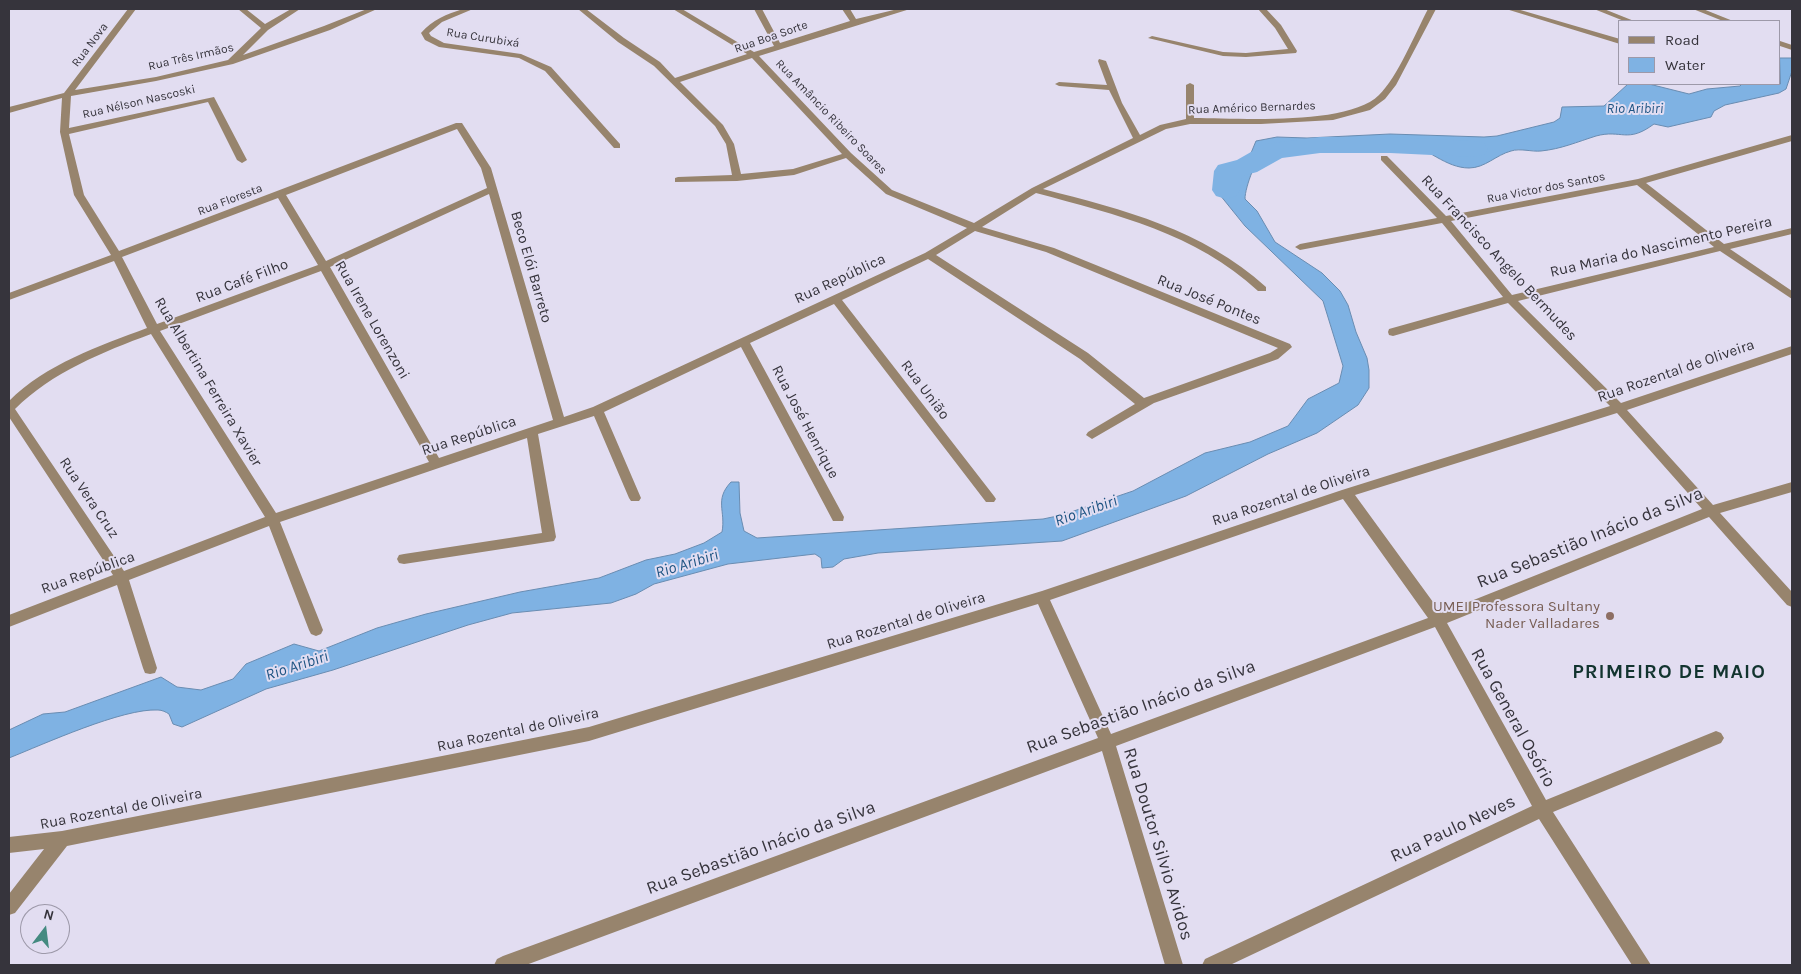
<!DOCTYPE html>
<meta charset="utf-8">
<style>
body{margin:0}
#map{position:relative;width:1801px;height:974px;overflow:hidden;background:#e2ddf1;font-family:Karla,sans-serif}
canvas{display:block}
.frame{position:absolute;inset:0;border:10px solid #36343c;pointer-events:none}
.legend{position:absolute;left:1618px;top:20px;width:162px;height:65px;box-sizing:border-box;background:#e2ddf1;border:1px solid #9d99a9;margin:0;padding:6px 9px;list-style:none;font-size:15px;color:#36343c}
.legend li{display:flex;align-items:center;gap:10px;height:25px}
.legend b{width:25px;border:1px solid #9d99a9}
.north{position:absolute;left:20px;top:904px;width:50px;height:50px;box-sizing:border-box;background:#e2ddf1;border:1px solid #9d99a9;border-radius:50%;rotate:15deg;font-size:14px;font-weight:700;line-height:20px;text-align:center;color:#36343c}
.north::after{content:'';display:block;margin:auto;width:18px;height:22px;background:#448a80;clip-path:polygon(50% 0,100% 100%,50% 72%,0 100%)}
</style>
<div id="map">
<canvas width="1801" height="974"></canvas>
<div class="frame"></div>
<ul class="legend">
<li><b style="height:6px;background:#97846d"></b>Road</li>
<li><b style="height:14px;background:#7fb2e3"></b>Water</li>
</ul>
<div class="north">N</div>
</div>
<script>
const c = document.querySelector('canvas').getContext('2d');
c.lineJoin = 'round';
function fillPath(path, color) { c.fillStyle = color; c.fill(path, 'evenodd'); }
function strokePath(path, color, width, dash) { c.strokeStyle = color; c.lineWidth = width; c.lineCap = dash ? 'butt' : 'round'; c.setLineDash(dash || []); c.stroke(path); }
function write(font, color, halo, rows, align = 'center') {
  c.font = font + ' Karla,sans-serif'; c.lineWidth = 4; c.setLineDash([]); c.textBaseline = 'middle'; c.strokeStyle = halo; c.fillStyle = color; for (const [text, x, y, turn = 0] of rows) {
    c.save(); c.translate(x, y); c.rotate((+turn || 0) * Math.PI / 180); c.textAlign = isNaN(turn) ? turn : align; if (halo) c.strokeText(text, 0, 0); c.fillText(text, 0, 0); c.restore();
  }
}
const water = new Path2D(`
 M1780 58H1792V71L1786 89 1779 93 1725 105 1714 111 1711 117 1668 127 1654 124C1627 144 1622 129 1596 136 1577 142 1561 149 1541 151 1532 152 1520 148 1511 151 1496 155 1485 168 1469 168 1446 168 1427 148 1406 142 1384 144 1360 146 1337 144 1319 143 1284 140 1268 148 1257 154 1245 187 1245 199L1257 211 1275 242 1322 273 1340 291 1348 305 1356 332 1367 358 1369 370V388L1358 405 1317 433 1268 454 1186 496 1062 541 878 553 844 559 833 567 822 568 821 558 815 554 728 564 654 584 636 594 611 603 512 613 468 625 333 670 266 689 182 727 173 724 169 714C166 712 162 710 158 710 123 708 44 744 9 758V730L43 714 65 712 161 677 177 687 201 690 233 679 246 664 294 644 319 651 377 628 426 614 520 592 599 578 646 560 675 554 704 543 722 532C726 511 714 500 731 482H739L740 513 744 531 757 538 1043 519 1062 515 1133 491 1205 453 1250 442 1288 426 1308 399 1339 383 1343 366 1323 301 1245 226 1220 195 1217 179 1221 170 1239 163 1251 153 1256 141 1277 137 1307 138 1390 134 1484 137 1497 136 1554 122 1560 118 1562 107 1604 106 1628 84H1649L1689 94 1707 89 1740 86 1742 84H1780Z`);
fillPath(water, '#7fb2e3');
strokePath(water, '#698cb1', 1);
fillPath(new Path2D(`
 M1320 137H1390L1474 141 1484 143 1488 149 1484 155 1474 157 1390 153H1320L1282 158 1257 172 1242 176 1240 190 1236 196 1226 199 1216 196 1212 190 1214 171 1218 165 1237 160 1265 144Z`), '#7fb2e3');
fillPath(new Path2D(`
 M128 9H136L75 90 156 77 228 60 261 28 238 9H246L265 24 291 9H300L268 30 243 55 324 26 367 9H377L330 30 233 64 156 81 71 96 69 128 214 97 247 160 242 163 237 160 208 102 69 134 84 195 119 251 456 123H462L491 168 564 417 593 407 925 253 967 228 886 194 846 158 794 175 737 181 675 182V178L678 177 732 175 726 144 715 126 654 66 618 42 578 9H586L624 38 660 62 675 78 747 54 673 9H682L754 52 774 46 754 9H762L780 43 850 21 842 9H850L856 19 898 9H910L759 56 851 153 892 190 974 223 1032 188 1133 138 1109 90 1059 86 1055 84 1059 82 1107 85 1098 61 1099 59 1106 61 1122 103 1140 135 1160 125 1186 119V85L1190 83 1194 85V118C1239 118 1348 126 1379 95 1397 78 1416 32 1428 9H1436L1396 85 1385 99 1370 110 1333 120 1261 124H1190L1166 129 1043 189C1124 210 1202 229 1266 287V291H1258C1195 233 1118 215 1036 193L982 227 1054 248 1290 344 1292 347 1278 359 1154 403 1092 439 1086 435 1088 432 1135 404 1080 359 928 259 842 300 994 496 996 499 994 502H986L834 304 750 343 844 517 843 521H833L741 347 604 412 641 498 639 501H631L629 498 594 416 538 434 556 537 554 541 404 564 399 563 397 559 399 555 404 554 542 533 527 438 280 522 323 630 321 634 316 636 311 634 309 630 269 526 129 580 157 668 155 673 150 674 145 673 143 668 117 585 9 627V615L113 575 9 417V401C46 364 99 346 147 328L114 261 9 300V293L111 255 74 195 60 132 62 98 9 113V107L64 93ZM752 58 842 154 793 169 741 174 734 144 723 125 680 82ZM457 129 481 168 487 188 326 261 286 195ZM489 194 553 420 439 458 330 267ZM278 198 318 265 157 324 122 257ZM975 231 1046 252 1278 348 1270 353 1144 398 1088 353 936 255ZM321 271 429 462 276 513 160 331ZM151 334 265 517 124 571 15 409C52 372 103 352 151 334Z
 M463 9H473L442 22 429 33 431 36 444 43 521 54 551 67 620 144V148H614L545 71 519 58 439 47 425 40 421 33C432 20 447 14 463 9Z
 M1258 9H1266L1281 25 1297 51 1296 53 1246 57 1223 56 1148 38 1152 36 1223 52 1246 53 1288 49 1275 28Z
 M1506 9H1517L1620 39V44Z
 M1594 9H1604L1634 21H1624Z
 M1693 9H1703L1733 21H1723Z
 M1780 41 1792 45V50L1780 46Z
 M1792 135V141L1646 183 1724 244 1792 228V234L1730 249 1792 291V299L1720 251 1518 301 1621 403 1792 346V354L1627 410 1713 505 1792 482V492L1720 513 1792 592V607L1787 605 1709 517 1447 623 1546 800 1716 731 1721 733 1724 738 1721 743 1553 812 1651 965H1632L1539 819 1230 965H1202L1205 959 1532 806 1435 627 1116 746 1183 965H1165L1102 751 526 965H494L497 959 503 956 1098 738 1038 604 589 741 67 846 15 913 9 915V894L44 849 9 853V837L62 831 589 727 1042 591 1342 490 1610 406 1508 303 1393 336 1389 335 1388 332 1389 329 1503 297 1442 223 1300 250 1295 247 1300 244 1437 218 1381 160V156H1387L1446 216 1638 179ZM1637 185 1714 247 1512 295 1451 221ZM1617 413 1702 509 1441 613 1355 495ZM1343 499 1428 618 1111 734 1050 600Z`), '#97846d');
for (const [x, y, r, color] of [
 [1610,616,5,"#8d6e63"]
]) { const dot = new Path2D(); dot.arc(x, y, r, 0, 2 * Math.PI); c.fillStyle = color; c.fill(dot); strokePath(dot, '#e2ddf1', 2); }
write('12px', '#36343c', '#e2ddf1', [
 ["Rua Boa Sorte",771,37,-19],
 ["Rua Curubixá",483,38,9],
 ["Rua Nova",90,45,-53],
 ["Rua Três Irmãos",191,57,-13],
 ["Rua Nélson Nascoski",139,102,-13],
 ["Rua Américo Bernardes",1252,108,-2],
 ["Rua Amâncio Ribeiro Soares",831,117,46],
 ["Rua Victor dos Santos",1546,188,-11],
 ["Rua Floresta",230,200,-21]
]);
write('italic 14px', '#1e5483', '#e2ddf1', [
 ["Rio Aribiri",1635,109]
]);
write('15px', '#36343c', '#e2ddf1', [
 ["Rua Maria do Nascimento Pereira",1661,247,-13],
 ["Rua Francisco Angelo Bermudes",1499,258,47],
 ["Beco Elói Barreto",531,267,74],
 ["Rua República",840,279,-25],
 ["Rua Café Filho",242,281,-21],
 ["Rua José Pontes",1209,300,22],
 ["Rua Irene Lorenzoni",372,320,60],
 ["Rua Rozental de Oliveira",1676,371,-19],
 ["Rua Albertina Ferreira Xavier",208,382,59],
 ["Rua União",925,390,53],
 ["Rua José Henrique",805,422,62],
 ["Rua República",469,436,-18],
 ["Rua Rozental de Oliveira",1291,496,-18],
 ["Rua Vera Cruz",89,498,56],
 ["Rua República",88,573,-20],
 ["Rua Rozental de Oliveira",906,621,-17],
 ["Rua Rozental de Oliveira",518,730,-12],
 ["Rua Rozental de Oliveira",121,809,-11]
]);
write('15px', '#785e54', '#e2ddf1', [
 ["UMEI Professora Sultany",1600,607],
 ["Nader Valladares",1600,624]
], 'right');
write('italic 16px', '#1e5483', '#e2ddf1', [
 ["Rio Aribiri",1086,511,-19],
 ["Rio Aribiri",687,564,-17],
 ["Rio Aribiri",297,666,-18]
]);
write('18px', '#36343c', '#e2ddf1', [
 ["Rua Sebastião Inácio da Silva",1590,538,-22],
 ["Rua Sebastião Inácio da Silva",1141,707,-20],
 ["Rua General Osório",1513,718,61],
 ["Rua Paulo Neves",1453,829,-25],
 ["Rua Doutor Silvio Avidos",1158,844,73],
 ["Rua Sebastião Inácio da Silva",761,848,-20]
]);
c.letterSpacing = '1px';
write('bold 20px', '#12342f', '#e2ddf1', [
 ["PRIMEIRO DE MAIO",1669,672]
]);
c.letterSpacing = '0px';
</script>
